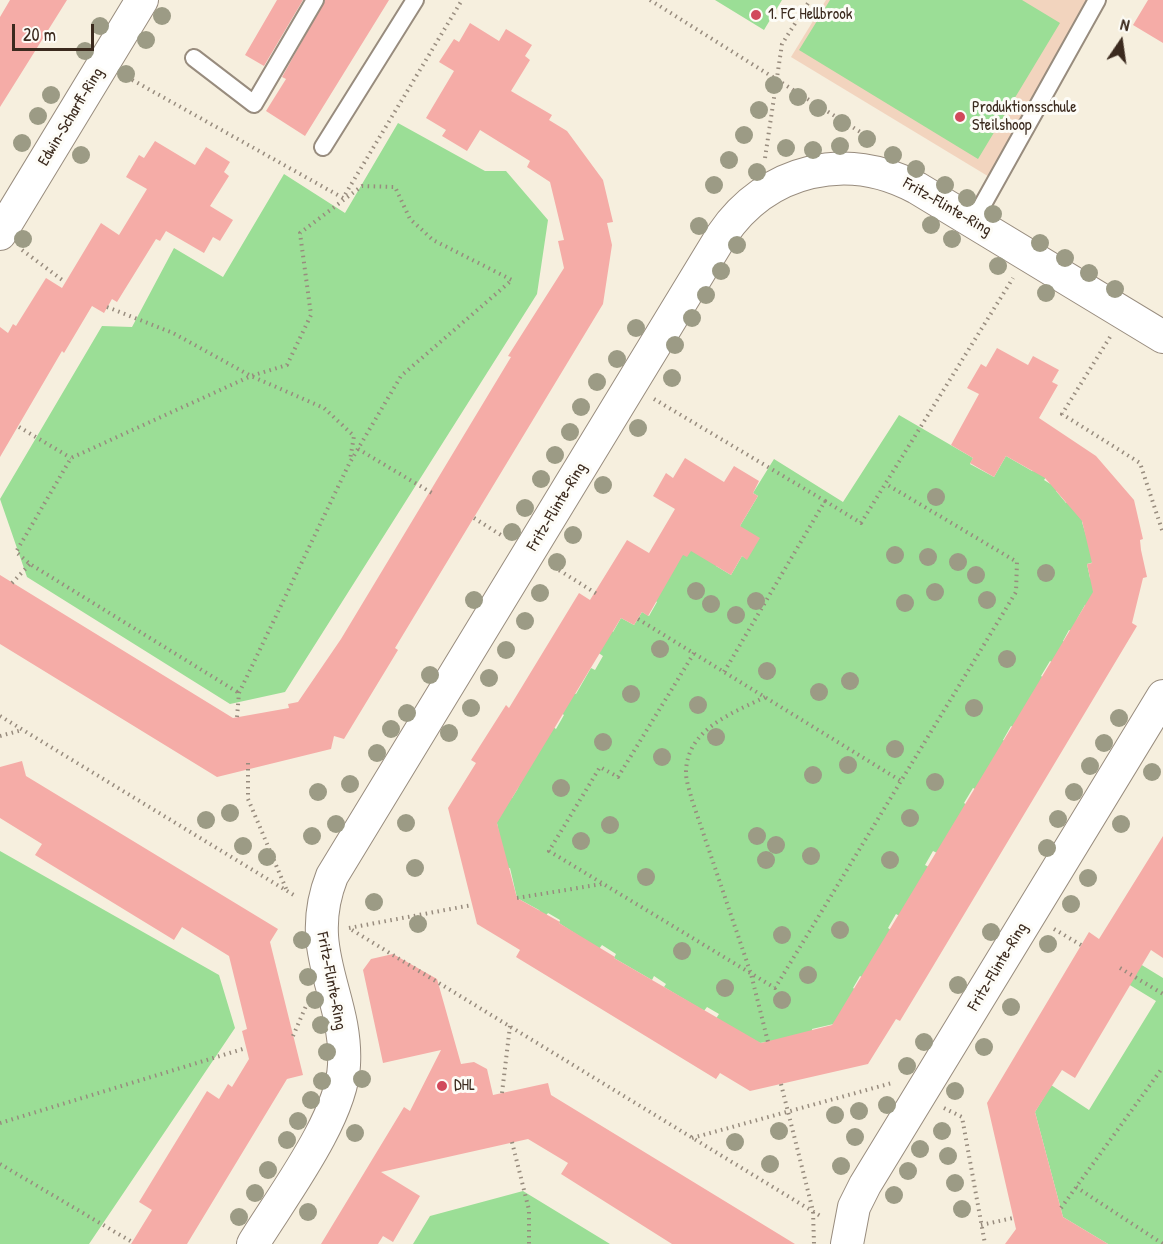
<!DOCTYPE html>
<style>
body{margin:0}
#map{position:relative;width:1163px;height:1244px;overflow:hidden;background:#f6efde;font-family:"Patrick Hand",sans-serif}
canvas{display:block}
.north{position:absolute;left:1091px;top:12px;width:60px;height:60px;-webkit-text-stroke:4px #fdfcf7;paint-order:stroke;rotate:13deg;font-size:16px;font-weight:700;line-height:24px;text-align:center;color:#3b2a1e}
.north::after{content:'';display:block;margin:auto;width:21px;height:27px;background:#3b2a1e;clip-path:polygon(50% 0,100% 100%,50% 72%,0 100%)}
.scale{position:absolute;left:12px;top:24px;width:82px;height:27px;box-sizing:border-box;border:3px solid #3b2a1e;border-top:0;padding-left:8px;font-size:18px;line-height:21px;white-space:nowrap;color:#3b2a1e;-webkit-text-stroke:4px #fdfcf7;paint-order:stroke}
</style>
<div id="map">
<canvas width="1163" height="1244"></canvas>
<div class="north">N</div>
<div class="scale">20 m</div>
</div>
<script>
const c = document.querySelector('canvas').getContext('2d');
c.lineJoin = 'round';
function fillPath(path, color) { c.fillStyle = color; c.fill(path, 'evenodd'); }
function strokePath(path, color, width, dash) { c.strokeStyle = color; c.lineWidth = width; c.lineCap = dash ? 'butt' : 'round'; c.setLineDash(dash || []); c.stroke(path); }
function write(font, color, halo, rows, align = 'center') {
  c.font = font + ' "Patrick Hand",sans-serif'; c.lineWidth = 6; c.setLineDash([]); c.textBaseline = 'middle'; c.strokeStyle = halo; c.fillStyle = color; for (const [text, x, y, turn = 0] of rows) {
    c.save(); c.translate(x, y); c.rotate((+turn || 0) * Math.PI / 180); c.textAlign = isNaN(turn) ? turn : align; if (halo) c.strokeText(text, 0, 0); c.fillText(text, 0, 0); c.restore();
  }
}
fillPath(new Path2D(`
 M826 0H1099L991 178 791 57Z`), '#f2d4be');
fillPath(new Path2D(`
 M715 0H782L764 30Z
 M830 0H1022L1060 23 978 159 799 50Z
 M398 123 485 171H506L548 220 537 294 285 692 230 704 27 577 0 499 102 326 132 327 174 248 223 277 284 174 345 213Z
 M899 415 973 458 970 464 994 477 1006 456 1032 471 1049 473 1044 480 1057 488 1056 491 1066 503 1072 498 1088 516 1082 522 1094 562 1087 564 1090 578 1098 580 1094 606 1085 605 1077 619 1075 633 1069 630 1063 641 1068 644 1055 664 1050 661 1041 676 1046 679 1020 731 1011 726 1003 740 1008 743 979 791 973 788 964 803 970 807 941 855 933 851 925 865 933 869 903 918 896 914 888 928 894 932 867 980 860 976 853 988 859 992 838 1023 812 1029 813 1034 760 1043 715 1020 719 1014 707 1007 704 1011 664 987 666 984 654 976 652 980 614 958 616 954 602 945 599 949 559 923 560 920 548 913 544 918 539 910 517 898 510 868 506 869 496 818 509 796 512 798 517 790 549 724 556 729 564 715 558 711 570 691 576 694 591 668 595 670 603 656 594 650 608 628 613 632 621 618 634 625 642 612 649 616 657 602 650 596 671 566 698 538 724 553 716 566 731 575 742 556 747 559 740 526 758 496 753 493 774 459 843 502Z
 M0 851 219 975 235 1028 89 1244H0Z
 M1127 956 1163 978V1244H1108L1063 1217 1035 1112 1051 1085 1089 1110 1156 1001 1115 976Z
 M523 1191 610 1244H413L430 1216Z`), '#9bde96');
fillPath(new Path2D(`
 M10 0H67L0 107V17Z
 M277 0H303L264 66 245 55Z
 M325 0H389L305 136 266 111 286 79 282 77Z
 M1148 0H1163V43L1133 25Z
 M470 23 499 41 506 29 532 45 525 56 530 60 511 91 552 115 549 120 567 131 603 180 613 222 607 223 612 245 603 304 395 648 398 650 344 739 334 736 331 749 217 777 0 644V575L233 718 289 708 288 704 298 702 341 639 511 357 508 356 564 268 558 241 564 240 550 182 527 167 530 161 480 130 467 151 442 136 446 130 426 118 454 71 439 62 454 39 459 42Z
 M155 141 195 165 206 147 230 162 224 172 229 176 210 206 233 220 220 241 213 237 204 253 166 231 160 241 156 239 117 302 112 299 104 313 92 306 64 353 62 351 0 457V327L8 333 13 324 16 326 46 278 62 288 101 223 119 235 147 189 126 177 139 155 144 158Z
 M997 348 1028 365 1033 356 1059 370 1052 382 1058 385 1039 418 1096 456 1134 500 1143 539 1140 540 1141 550 1147 577 1143 578 1132 623 1137 626 926 978 900 1021 896 1019 868 1064 750 1091 720 1073 716 1079 516 957 520 950 477 924 448 808 476 763 471 760 506 705 509 708 579 593 590 600 627 540 649 553 675 509 653 496 666 473 673 478 685 458 724 482 734 466 759 481 753 493 758 496 740 526 760 538 747 560 742 556 731 575 691 551 687 557 683 555 648 616 642 612 634 625 621 618 497 823 517 898 560 922 559 923 615 957 614 958 761 1043 832 1025 1093 592 1087 564 1092 563 1082 521 1045 478 1006 456 994 477 970 463 973 458 951 445 979 394 967 388 981 364 986 367Z
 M22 761 26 776 278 929 270 942 303 1075 287 1079 187 1244H131L152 1210 139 1202 207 1091 219 1099 228 1084 232 1087 249 1059 242 1031 247 1029 229 956 182 927 174 940 35 855 42 844 0 818V767Z
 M1163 836V958L1151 950 1075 1078 1062 1070 1035 1112 1063 1217 1108 1244H1005L1016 1229 987 1103 1089 932 1099 939Z
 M393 954 437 979 461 1064 474 1062 487 1069 493 1095 548 1083 551 1095 795 1244H672L561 1174 568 1163 528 1139 381 1172 420 1196 393 1242 383 1236 378 1244H321L404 1107 410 1111 441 1050 383 1063 363 970 371 959Z`), '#f5aca7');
const lane = new Path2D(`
 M194 58 254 104 315 0
 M323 147 415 0
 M973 222 1097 0`);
const street = new Path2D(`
 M0 234 142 0
 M253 1244C281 1198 342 1118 344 1065 348 995 302 952 332 876L722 235C767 169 847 150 917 188L1163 337
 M847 1244 854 1207 865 1185 1163 696`);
strokePath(lane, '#988c7e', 20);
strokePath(street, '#988c7e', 34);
strokePath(new Path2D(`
 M650 0 873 140
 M127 77 343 198 462 0
 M765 158 782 44 810 0
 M22 250 65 282
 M107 307 173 333 251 376 324 408 354 436 350 460
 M1110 337 1062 414 1140 463 1163 533
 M654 399 825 501 724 672
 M19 427 71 458
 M358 449 432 493
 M825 501 861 523 1013 278
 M474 518 504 537
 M554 567 597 594
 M12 583 30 564
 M638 619 901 781
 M694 653 618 777 600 767 549 851 775 988 1016 592 1017 562 886 484
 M765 697C733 713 686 729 686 773 686 781 690 792 692 800L751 974 768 1042
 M0 716 297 897
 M237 717 239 693 349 464 401 376 512 280 433 240 410 219 395 187 362 186 300 233 311 315 287 365 251 376 71 458 16 552 30 564 239 693
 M0 736 22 730
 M248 763V799L287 891
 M517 898 602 884
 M349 928 472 905
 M1054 929 1081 945
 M352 930 822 1217
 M1120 968 1163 994
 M293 1036 306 1006
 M781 1084 813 1211 814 1244
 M502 1093 510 1026
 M944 1108 962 1117 985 1244
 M0 1123 246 1048
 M692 1138 892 1083
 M512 1142 529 1210V1244
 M0 1164 132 1242
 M1076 1187 1163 1244
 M1061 1208 1163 1067
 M981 1225 1013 1218`), '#988c7e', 4, [1.5, 4.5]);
strokePath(lane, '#fff', 16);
strokePath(street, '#fff', 32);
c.fillStyle = '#9c9b85';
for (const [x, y] of [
 [162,16],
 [100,26],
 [146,40],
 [85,51],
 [126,74],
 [774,85],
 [51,95],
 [798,97],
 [818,108],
 [759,110],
 [38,116],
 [842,123],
 [744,135],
 [867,139],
 [22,143],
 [840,146],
 [786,148],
 [813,150],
 [81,155],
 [893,155],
 [729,160],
 [916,169],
 [757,172],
 [714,185],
 [945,185],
 [967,198],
 [993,214],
 [931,225],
 [699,226],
 [23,239],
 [952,239],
 [1040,243],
 [737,245],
 [1065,258],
 [998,266],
 [721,271],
 [1089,273],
 [1115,289],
 [1046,293],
 [706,295],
 [692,318],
 [636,328],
 [675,345],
 [617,359],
 [672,378],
 [597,382],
 [581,407],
 [638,428],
 [570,432],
 [555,455],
 [541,479],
 [603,485],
 [936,497],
 [525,508],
 [512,532],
 [573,535],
 [895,555],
 [928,557],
 [557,562],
 [958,562],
 [1046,573],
 [976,575],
 [696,591],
 [935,592],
 [540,593],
 [474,600],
 [987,600],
 [756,601],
 [905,603],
 [711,604],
 [736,615],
 [525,621],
 [660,649],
 [506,650],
 [1007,659],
 [767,671],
 [430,675],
 [489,678],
 [850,681],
 [819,692],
 [631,694],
 [698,705],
 [471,708],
 [974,708],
 [407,713],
 [1119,718],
 [391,729],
 [449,733],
 [716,737],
 [603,742],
 [1104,743],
 [895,749],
 [377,753],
 [662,757],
 [848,765],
 [1090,766],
 [1152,772],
 [813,775],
 [935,782],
 [350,784],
 [561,788],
 [318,792],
 [1074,792],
 [230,813],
 [910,818],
 [1058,819],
 [206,820],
 [406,823],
 [336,824],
 [1121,824],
 [610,825],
 [312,836],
 [757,836],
 [581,841],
 [776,845],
 [243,846],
 [1047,848],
 [811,856],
 [267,857],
 [766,860],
 [890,860],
 [415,868],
 [646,877],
 [1088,878],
 [374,902],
 [1071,904],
 [418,924],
 [840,930],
 [991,932],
 [782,935],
 [302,940],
 [1048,944],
 [682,951],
 [808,975],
 [308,977],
 [958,985],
 [725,988],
 [315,1000],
 [782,1000],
 [1011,1007],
 [321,1025],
 [924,1042],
 [984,1047],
 [327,1052],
 [907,1066],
 [362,1079],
 [322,1081],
 [955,1091],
 [311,1100],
 [887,1105],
 [859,1111],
 [835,1115],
 [298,1121],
 [779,1131],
 [942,1131],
 [355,1133],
 [855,1137],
 [287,1140],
 [735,1142],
 [920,1149],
 [948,1156],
 [770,1164],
 [841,1166],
 [268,1170],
 [908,1171],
 [955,1183],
 [255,1193],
 [894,1195],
 [962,1209],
 [308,1212],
 [239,1217]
]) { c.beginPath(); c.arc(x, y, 9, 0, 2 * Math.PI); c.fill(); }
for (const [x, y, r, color] of [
 [756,15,6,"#d1495b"],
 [960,117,6,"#d1495b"],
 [442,1086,6,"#d1495b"]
]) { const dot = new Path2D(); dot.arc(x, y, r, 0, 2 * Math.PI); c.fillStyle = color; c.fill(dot); strokePath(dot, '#fdfcf7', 2); }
write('16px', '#3b2a1e', '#fdfcf7', [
 ["1. FC Hellbrook",768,15],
 ["Produktionsschule",972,108],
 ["Steilshoop",972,126],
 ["DHL",454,1086]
], 'left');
write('16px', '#3b2a1e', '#fdfcf7', [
 ["Edwin-Scharff-Ring",71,117,-59],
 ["Fritz-Flinte-Ring",947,207,30],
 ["Fritz-Flinte-Ring",557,507,-59],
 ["Fritz-Flinte-Ring",998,967,-59],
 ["Fritz-Flinte-Ring",331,981,79]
]);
</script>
